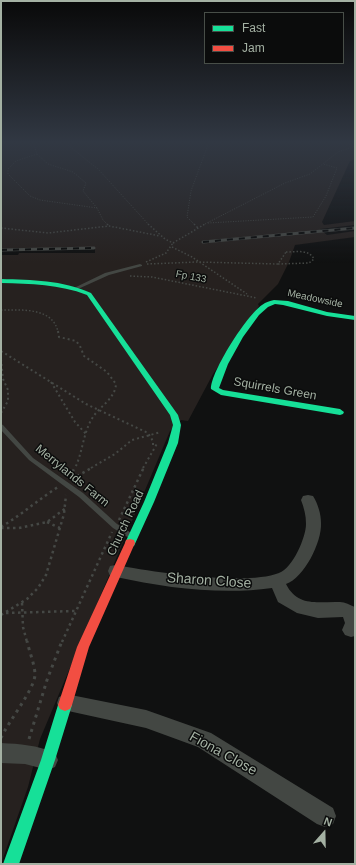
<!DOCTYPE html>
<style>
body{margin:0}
#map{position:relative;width:356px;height:865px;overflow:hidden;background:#101111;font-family:Arial,sans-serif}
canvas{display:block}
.frame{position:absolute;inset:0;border:2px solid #a4b1a3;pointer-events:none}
.legend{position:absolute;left:204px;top:12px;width:140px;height:52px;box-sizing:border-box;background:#0b0c0c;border:1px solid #484e48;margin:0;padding:5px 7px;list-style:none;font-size:12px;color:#a4b1a3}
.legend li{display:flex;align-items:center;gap:8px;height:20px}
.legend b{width:20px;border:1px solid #484e48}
.north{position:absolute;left:304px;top:813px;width:40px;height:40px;-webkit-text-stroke:3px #0b0c0c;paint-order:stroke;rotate:20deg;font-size:11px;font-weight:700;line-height:16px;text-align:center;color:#a4b1a3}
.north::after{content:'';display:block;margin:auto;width:14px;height:18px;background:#a4b1a3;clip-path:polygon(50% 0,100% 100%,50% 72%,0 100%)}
</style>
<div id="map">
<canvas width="356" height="865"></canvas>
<div class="frame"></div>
<ul class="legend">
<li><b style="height:5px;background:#16e098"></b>Fast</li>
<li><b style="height:5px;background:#f24e42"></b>Jam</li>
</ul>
<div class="north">N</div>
</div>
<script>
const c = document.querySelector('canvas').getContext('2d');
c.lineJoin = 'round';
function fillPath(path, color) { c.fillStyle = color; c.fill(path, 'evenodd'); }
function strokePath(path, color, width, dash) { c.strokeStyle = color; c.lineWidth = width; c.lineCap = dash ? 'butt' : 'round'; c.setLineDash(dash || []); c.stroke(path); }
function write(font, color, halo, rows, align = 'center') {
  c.font = font + ' Arial,sans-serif'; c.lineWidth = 3; c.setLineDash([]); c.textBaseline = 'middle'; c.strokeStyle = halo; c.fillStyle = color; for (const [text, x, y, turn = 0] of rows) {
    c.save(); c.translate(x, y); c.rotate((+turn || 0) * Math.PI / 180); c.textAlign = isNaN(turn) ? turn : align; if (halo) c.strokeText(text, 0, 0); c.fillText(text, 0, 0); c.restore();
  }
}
fillPath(new Path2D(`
 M1 142H355V159L350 161 322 222 324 225 355 221V225L320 229 327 235 355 231V237L295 245 289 262 278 284 258 304 259 306 213 374 188 421 181 420 170 431 40 739 28 787 1 864V255H18L19 253H95V247L1 249Z`), '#26211f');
strokePath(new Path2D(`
 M33 142 37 154 16 161 8 169V174L30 196 40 200 97 208 103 220 108 225
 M64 142 98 169 149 225
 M334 142 353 145
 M37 154 48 164 73 172 86 183 83 191 97 208
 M208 223 313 217 326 196 337 168 323 164
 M195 225 187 217 191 191 209 142
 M203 225 285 183 310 174 338 152 355 146`), '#454845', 1, [1, 1.5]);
strokePath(new Path2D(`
 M107 224 109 226
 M148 224 165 239 173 243
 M194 224 198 228
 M1 228 48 233 109 226 160 236
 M173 243 205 224
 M172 247 192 257 247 294
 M286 252C296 252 309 249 314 259L309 263 278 264Z
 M146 262 166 253 173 243
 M147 264 197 262 278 264
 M130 276 152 277 257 298
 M1 310C21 310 53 307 58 332`), '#454845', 1.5, [1.5, 2]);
strokePath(new Path2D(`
 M58 331 59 337 76 341 80 346 84 356 107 372 116 384C115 399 100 406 93 417 83 432 83 452 75 468
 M1 351 86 404 148 433 153 441V448
 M1 359 3 379 8 390V401L1 413
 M51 382 75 422 86 434
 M91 468 115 454 132 440 161 432
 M143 468 158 442`), '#454845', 2, [2, 3]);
strokePath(new Path2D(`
 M70 477 75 467
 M72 479 93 467
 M119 520 144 467
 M47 522 60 528
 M1 527C21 515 38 500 58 487
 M1 528H19L47 522 66 508
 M22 603 23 627 27 642
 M6 613 75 611
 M1 615 27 599 38 588 46 575 64 514 66 495
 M62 642 112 532`), '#454845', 2.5, [2.5, 3.5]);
strokePath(new Path2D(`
 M1 738C8 722 34 690 35 675 35 665 29 651 27 641
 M29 739 47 680 62 641`), '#454845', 3, [3, 4.5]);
fillPath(new Path2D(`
 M140 264 142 265V266L109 275 78 289H76L74 288 105 273Z
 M1 424 3 425 33 458 83 493 117 524 133 534 135 536 133 538 131 539 129 538 113 528 79 497 29 460 1 430Z`), '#434743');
fillPath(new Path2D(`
 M308 495 313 496C318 504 321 514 321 523 322 542 304 578 286 584 298 608 319 601 340 602 345 602 350 605 355 607V636L351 637 345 635 342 630 345 623 343 617 318 618 297 613 278 602 272 588C221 595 166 588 116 577L110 576 108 571 110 566 116 565C153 572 246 586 279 573 293 568 306 537 306 524 306 515 304 508 301 500L303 496Z
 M66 694 146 710 211 733 333 808 336 816 333 824 325 827 317 824 198 747 146 728 59 709 57 703 59 697Z
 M1 743C20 744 37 745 55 753L58 760 55 767 48 770 25 764 1 763Z`), '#434743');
fillPath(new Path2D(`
 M1 279C32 280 62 280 91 293L178 415 181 425 178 443 154 502 134 546 130 547 126 546 125 543 144 502 168 443 173 425 170 415 87 295C59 284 31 284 1 283Z
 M274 300 288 301 327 312 355 316V320L327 316 283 305 275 304 268 307 259 315 243 337 228 364 219 388 223 390 340 409 344 412 343 414 340 415 221 395 211 389C211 371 247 315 262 305 266 302 270 301 274 300Z
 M65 699 70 701 72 705 55 760 19 864H3L41 760 58 705 60 701Z`), '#16e098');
fillPath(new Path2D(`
 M130 539 134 540 135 543 89 647 72 705 70 709 65 711 60 709 58 705 77 647 125 543 126 540Z`), '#f24e42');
const rail = new Path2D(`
 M203 242 355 228
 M1 250 94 248`);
strokePath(rail, '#454845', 3);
strokePath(rail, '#0b0c0c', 2, [6]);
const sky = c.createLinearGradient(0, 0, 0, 263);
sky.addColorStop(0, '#090909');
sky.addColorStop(0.54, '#313843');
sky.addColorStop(1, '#31384300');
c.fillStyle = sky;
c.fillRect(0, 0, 356, 263);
write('10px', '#a4b1a3', '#0b0c0c', [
 ["Fp 133",191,277,11],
 ["Meadowside",315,299,12]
]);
write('12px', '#a4b1a3', '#0b0c0c', [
 ["Squirrels Green",275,389,10],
 ["Merrylands Farm",72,476,39],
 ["Church Road",126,523,-65]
]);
write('14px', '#a4b1a3', '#0b0c0c', [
 ["Sharon Close",209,581,4],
 ["Fiona Close",223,754,29]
]);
</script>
